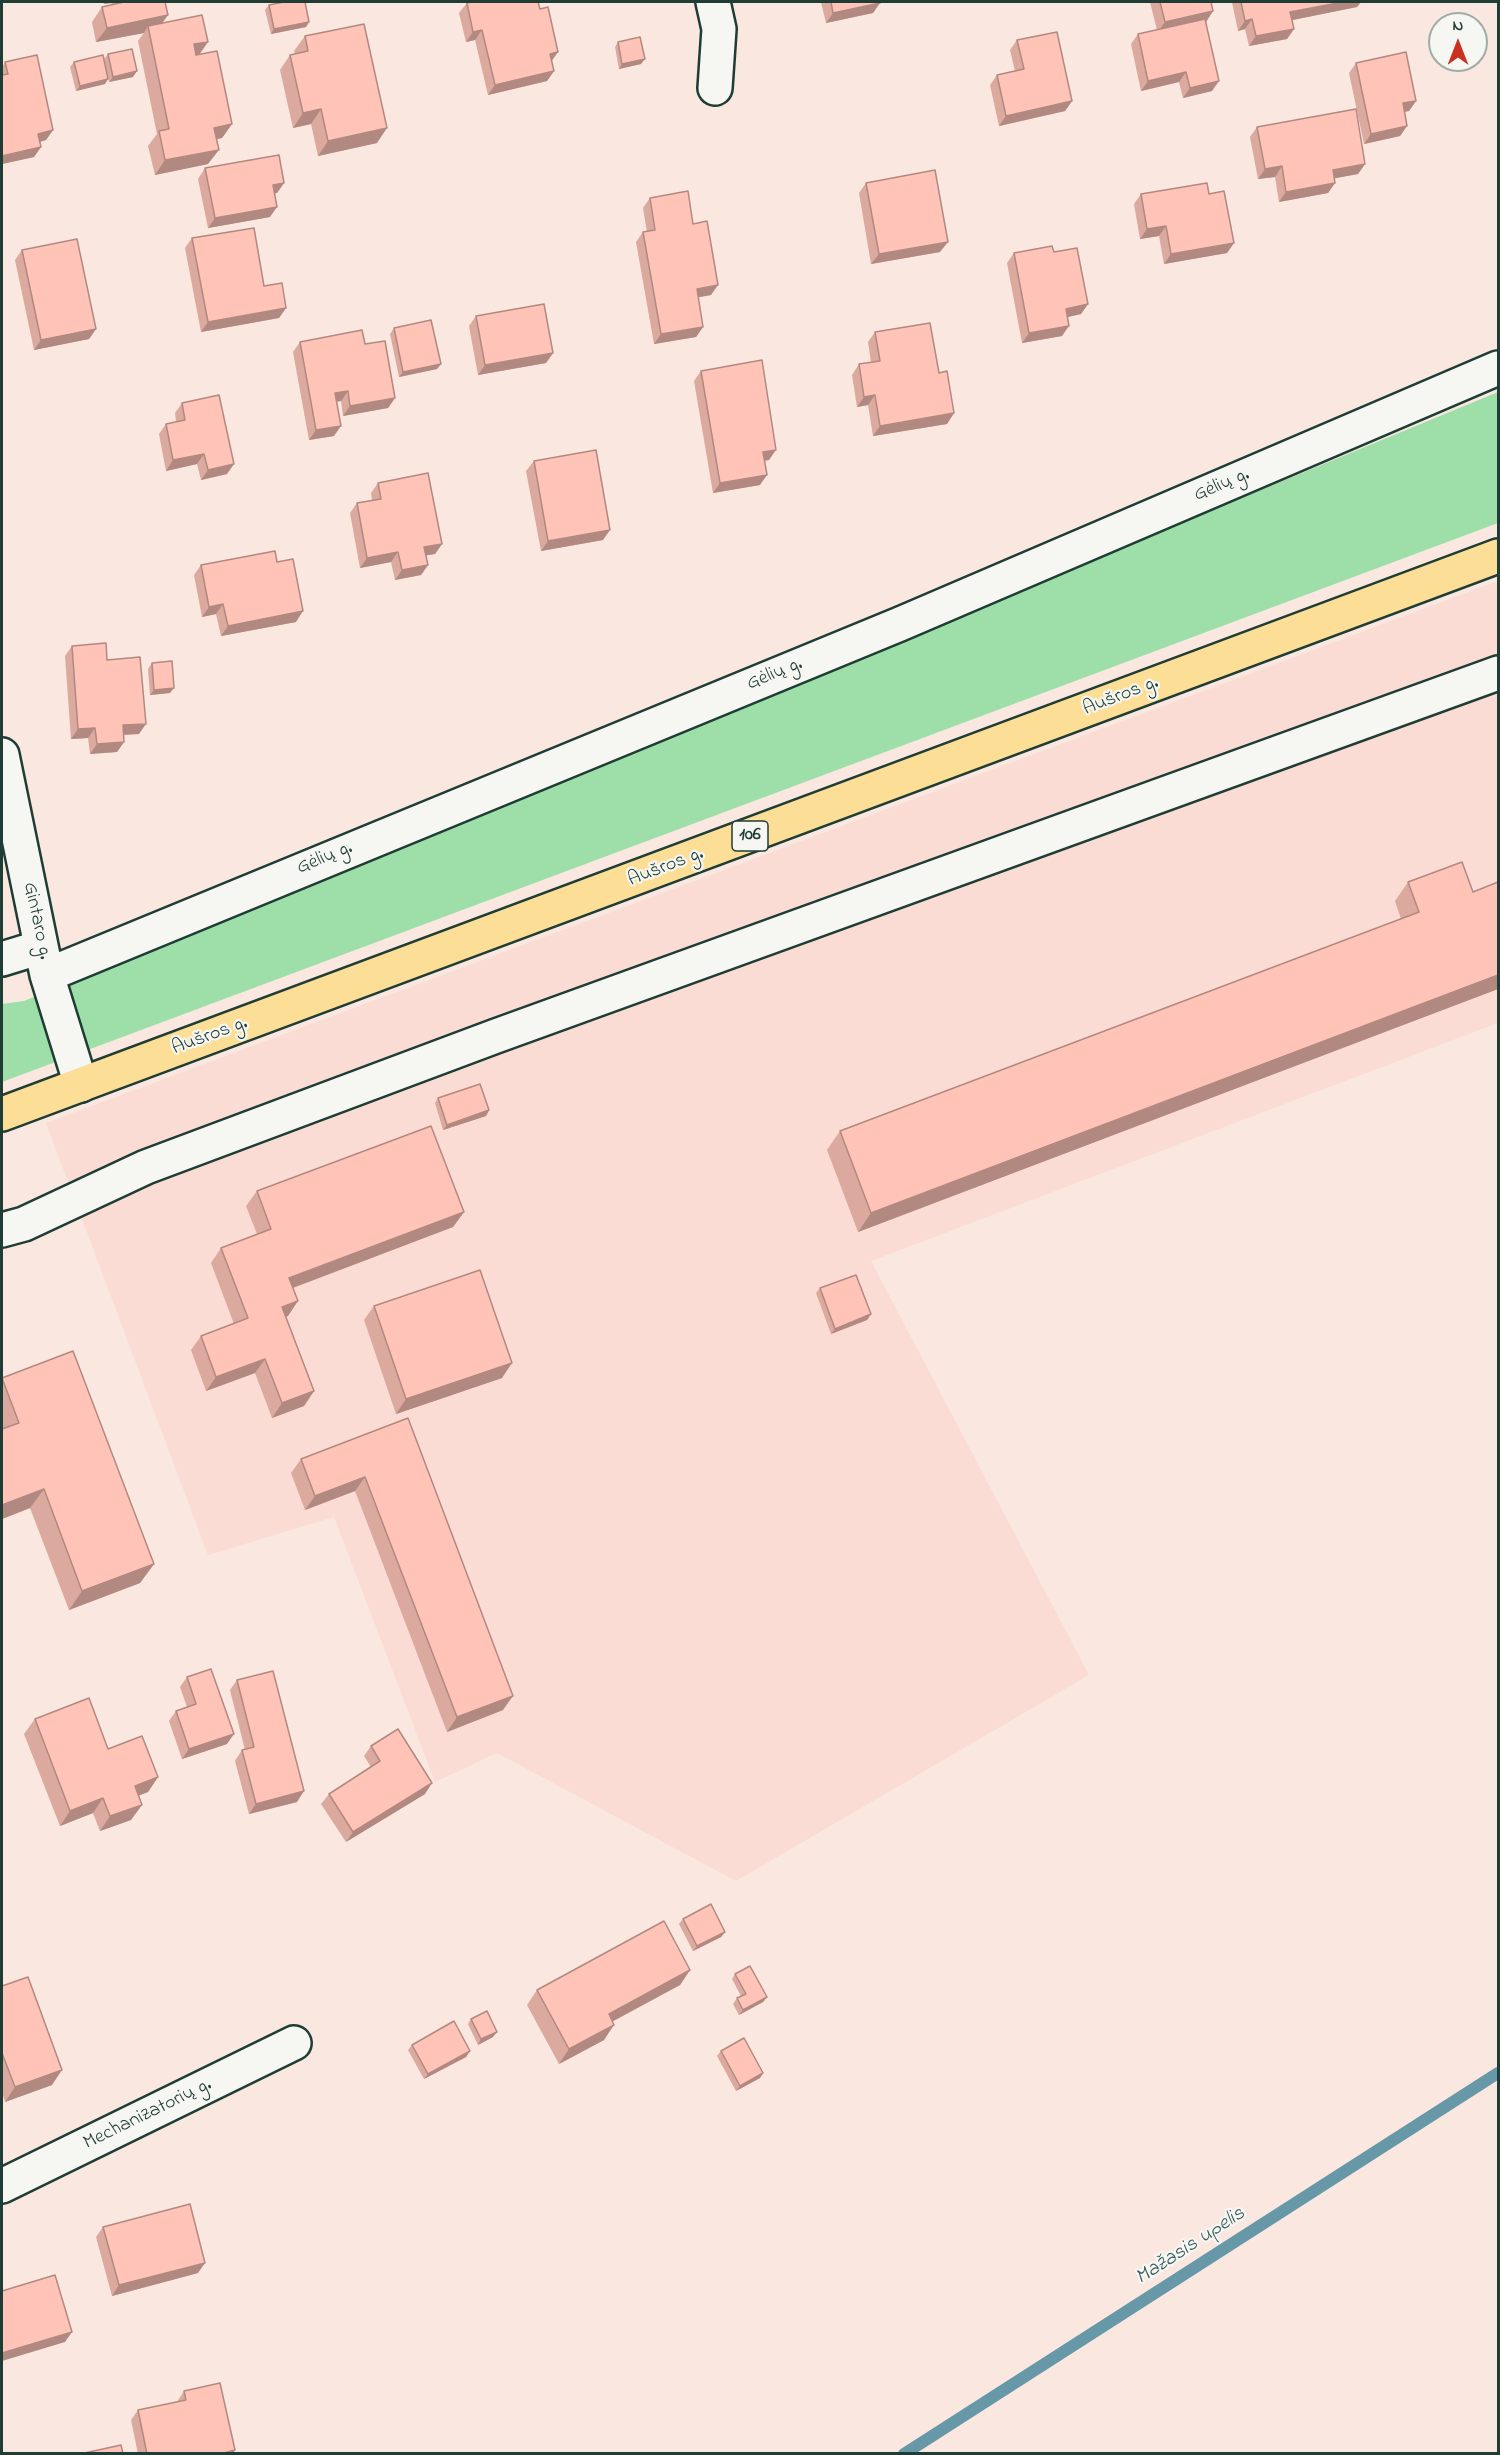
<!DOCTYPE html>
<meta charset="utf-8">
<style>
body{margin:0}
#map{position:relative;width:1500px;height:2455px;overflow:hidden;background:#f9e7e0;font-family:"Indie Flower",sans-serif}
canvas{display:block}
.frame{position:absolute;inset:0;border:3px solid #1f3d34;pointer-events:none}
.north{position:absolute;left:1428px;top:12px;width:60px;height:60px;box-sizing:border-box;background:#f6f6f2;border:2px solid #a0aca6;border-radius:50%;rotate:0deg;font-size:16px;font-weight:700;line-height:24px;text-align:center;color:#1f3d34}
.north::after{content:'';display:block;margin:auto;width:21px;height:27px;background:#c8321e;clip-path:polygon(50% 0,100% 100%,50% 72%,0 100%)}
</style>
<div id="map">
<canvas width="1500" height="2455"></canvas>
<div class="frame"></div>
<div class="north">N</div>
</div>
<script>
const c = document.querySelector('canvas').getContext('2d');
c.lineJoin = 'round';
function fillPath(path, color) { c.fillStyle = color; c.fill(path, 'evenodd'); }
function strokePath(path, color, width, dash) { c.strokeStyle = color; c.lineWidth = width; c.lineCap = dash ? 'butt' : 'round'; c.setLineDash(dash || []); c.stroke(path); }
function write(font, color, halo, rows, align = 'center') {
  c.font = font + ' "Indie Flower",sans-serif'; c.lineWidth = 4.5; c.setLineDash([]); c.textBaseline = 'middle'; c.strokeStyle = halo; c.fillStyle = color; for (const [text, x, y, turn = 0] of rows) {
    c.save(); c.translate(x, y); c.rotate((+turn || 0) * Math.PI / 180); c.textAlign = isNaN(turn) ? turn : align; if (halo) c.strokeText(text, 0, 0); c.fillText(text, 0, 0); c.restore();
  }
}
fillPath(new Path2D(`
 M1498 581V1023L871 1261 1089 1675 736 1881 497 1753 435 1782 334 1517 208 1555 46 1123Z`), '#fbdcd4');
fillPath(new Path2D(`
 M1498 392V523L2 1082V1004L24 1001Z`), '#9edfa9');
strokePath(new Path2D(`
 M904 2454 1498 2073`), '#6698a8', 12);
const street = new Path2D(`
 M713 2 719 29 715 88
 M2 755 47 975 81 1085
 M2 959 41 947
 M47 975 900 624 1498 368
 M2 1230 24 1224 146 1167 496 1036 1498 673
 M2 2186 294 2043`);
const primary = new Path2D(`
 M2 1114 1498 556`);
strokePath(street, '#1f3d34', 38);
strokePath(primary, '#1f3d34', 38);
strokePath(street, '#f6f6f2', 33);
strokePath(primary, '#fdde96', 33);
fillPath(new Path2D(`
 M103 2H165L168 15 162 23 208 42 199 55 232 124 222 138 217 139 208 164 155 175 148 146 157 134 138 41 144 33 96 42 92 22 102 7 112 5 111 3 104 4Z
 M821 2H880L873 13 826 23Z
 M1150 2H1211L1213 11 1206 22 1212 91 1183 98 1179 82 1141 91 1131 44 1138 34 1157 30Z
 M1232 2H1361L1357 7 1292 20 1294 29 1287 39 1249 46 1245 29 1238 31Z
 M467 3 554 71 547 81 488 95 475 40 466 42 459 13Z
 M269 5 309 22 306 27 271 34 265 10Z
 M305 36 377 143 318 156 311 124 293 128 280 70 290 55 295 54 294 51Z
 M1017 40 1072 101 1065 111 999 126 990 85 997 75 1015 71 1010 50Z
 M618 42 641 64 619 69 615 47Z
 M108 54 133 77 109 82 104 59Z
 M5 62 53 130 46 140 40 142 41 147 34 157 2 164V67Z
 M74 62 105 84 76 91 70 67Z
 M1356 63 1416 101 1409 111 1404 112 1407 126 1400 136 1364 144 1349 73Z
 M1257 127 1365 164 1358 174 1334 178 1335 183 1328 193 1279 202 1275 177 1258 179 1250 137Z
 M205 168 284 183 277 193H274L270 217 208 228 198 179Z
 M866 183 940 252 871 264 859 193Z
 M1141 194H1209L1234 243 1227 253 1164 264 1159 236 1140 239 1134 204Z
 M650 198 693 224 711 295 698 297 703 327 696 337 654 344 636 242 643 232H647L643 208Z
 M192 238 264 286 286 308 279 318 201 332 185 248Z
 M22 250 96 329 89 339 34 350 15 260Z
 M1054 252 1088 304 1081 314 1068 317 1062 336 1022 343 1007 263 1014 253Z
 M476 316 553 353 546 363 478 375 469 326Z
 M394 328 437 369 399 377 390 334Z
 M875 332 939 373 954 413 947 424 873 436 868 405 857 407 852 375 859 364 871 362 868 342Z
 M300 342 365 344 395 398 388 408 343 416 341 401 336 402 334 436 309 440 293 352Z
 M701 371 769 460 764 461 760 485 713 493 694 381Z
 M182 403 227 474 201 480 197 464 166 471 159 434 166 424 176 421 175 413Z
 M534 461 603 540 541 551 526 471Z
 M378 483 442 544 435 554 426 555 428 565 421 575 395 580 391 562 360 568 350 513 357 503 372 500 371 493Z
 M277 562 296 622 221 636 216 614 202 617 194 575 201 565Z
 M72 646 107 660 139 734 124 735V742L117 752 90 754 88 738 71 739 65 656Z
 M152 663 170 693 150 695 148 669Z
 M1408 882 1473 892 1498 882V989L858 1232 827 1150 840 1131 1401 919 1395 901Z
 M438 1098 489 1110 486 1116 443 1130 435 1103Z
 M257 1191 464 1212 453 1227 293 1288 288 1316H286L314 1391 304 1406 272 1418 255 1373 206 1391 191 1350 201 1336 234 1324 211 1263 221 1248 257 1234 246 1206Z
 M820 1288 871 1314 867 1320 831 1334 816 1293Z
 M374 1306 502 1378 396 1414 364 1320Z
 M2 1378 154 1564 140 1583 69 1610 30 1508 2 1519Z
 M408 1418 503 1710 447 1732 355 1491 305 1510 291 1473 301 1459Z
 M187 1677 227 1744 182 1759 169 1721 176 1711 187 1707 180 1687Z
 M237 1680 297 1802 249 1814 235 1761 242 1750H245L230 1690Z
 M35 1719 108 1749 158 1777 148 1792 138 1796 131 1820 100 1831 93 1813 60 1826 24 1734Z
 M371 1746 425 1794 346 1842 321 1804 329 1794 371 1767 364 1756Z
 M683 1919 725 1932 721 1937 693 1951 679 1924Z
 M690 1970 680 1985 612 2022 604 2040 559 2064 527 2005 537 1990Z
 M735 1974 767 1997 763 2002 739 2015 733 2004 737 1998 741 1996 732 1979Z
 M2 1986 52 2085 5 2102 2 2092Z
 M471 2019 493 2037 478 2045 468 2024Z
 M412 2045 470 2051 466 2057 424 2079 408 2050Z
 M721 2051 763 2073 760 2078 736 2091 717 2056Z
 M103 2227 198 2273 112 2296 96 2237Z
 M184 2391 235 2450 233 2454H138L131 2420 138 2410 177 2402Z`), '#dba99d');
fillPath(new Path2D(`
 M106 2H112L111 3 104 4Z
 M1343 2H1361L1357 7 1283 22 1290 12Z
 M880 3 873 13 826 23 833 13Z
 M1213 11 1206 22 1158 32 1165 22Z
 M168 15 157 30 148 26 144 33 96 42 107 28Z
 M1252 19 1245 29 1238 31 1245 21Z
 M309 22 306 27 271 34 274 29Z
 M1294 29 1287 39 1249 46 1256 36Z
 M482 30 475 40 466 42 473 32Z
 M208 42 198 56 184 59 194 44Z
 M558 52 551 62 550 54Z
 M645 59 641 64 619 69 622 64Z
 M137 71 133 77 109 82 113 77Z
 M554 71 547 81 488 95 495 85Z
 M1186 72 1179 82 1141 91 1148 81Z
 M108 79 105 84 76 91 80 86Z
 M1219 81 1212 91 1183 98 1190 88Z
 M1072 101 1065 111 999 126 1006 116Z
 M1416 101 1409 111 1396 113 1403 103Z
 M321 109 311 124 293 128 303 113Z
 M232 124 222 138 204 142 214 128Z
 M1407 126 1400 136 1364 144 1371 134Z
 M387 128 377 143 318 156 328 141Z
 M53 130 46 140 31 144 38 134Z
 M41 147 34 157 2 164V156Z
 M219 150 208 164 155 175 165 160Z
 M1365 164 1358 174 1326 180 1333 170Z
 M1282 166 1275 177 1258 179 1265 169Z
 M284 183 277 193 266 195 273 185Z
 M1335 183 1328 193 1279 202 1286 192Z
 M277 207 270 217 208 228 215 218Z
 M1166 226 1159 236 1140 239 1147 229Z
 M948 242 940 252 871 264 879 254Z
 M1234 243 1227 253 1164 264 1171 254Z
 M718 285 711 295 689 299 697 289Z
 M1088 304 1081 314 1059 319 1066 309Z
 M286 308 279 318 201 332 208 322Z
 M1069 326 1062 336 1022 343 1029 333Z
 M703 327 696 337 654 344 661 334Z
 M96 329 89 339 34 350 41 340Z
 M553 353 546 363 478 375 485 365Z
 M441 364 437 369 399 377 403 372Z
 M348 391 341 401 328 403 335 393Z
 M875 395 868 405 857 407 864 397Z
 M395 398 388 408 343 416 350 406Z
 M954 413 947 424 873 436 880 426Z
 M341 426 334 436 309 440 316 430Z
 M776 450 769 460 756 462 763 452Z
 M204 454 197 464 166 471 173 460Z
 M234 464 227 474 201 480 208 470Z
 M767 475 760 485 713 493 720 483Z
 M610 530 603 540 541 551 548 541Z
 M442 544 435 554 417 557 424 547Z
 M398 552 391 562 360 568 367 558Z
 M428 565 421 575 395 580 402 570Z
 M223 604 216 614 202 617 209 607Z
 M303 611 296 622 221 636 228 626Z
 M174 688 170 693 150 695 154 690Z
 M146 724 139 734 116 735 123 725Z
 M95 728 88 738 71 739 78 729Z
 M124 742 117 752 90 754 97 744Z
 M1498 975V989L858 1232 871 1213Z
 M489 1110 486 1116 443 1130 447 1125Z
 M464 1212 453 1227 279 1293 289 1278Z
 M298 1301 288 1316 272 1322 282 1307Z
 M871 1314 867 1320 831 1334 835 1329Z
 M265 1359 255 1373 206 1391 216 1377Z
 M512 1363 502 1378 396 1414 406 1399Z
 M314 1391 304 1406 272 1418 282 1403Z
 M365 1477 355 1491 305 1510 315 1496Z
 M44 1489 30 1508 2 1519V1505Z
 M154 1564 140 1583 69 1610 82 1591Z
 M513 1696 503 1710 447 1732 457 1717Z
 M234 1734 227 1744 182 1759 189 1749Z
 M158 1777 148 1792 124 1801 135 1786Z
 M432 1783 425 1794 346 1842 353 1832Z
 M304 1791 297 1802 249 1814 256 1804Z
 M103 1798 93 1813 60 1826 70 1811Z
 M142 1805 131 1820 100 1831 110 1816Z
 M725 1932 721 1937 693 1951 697 1946Z
 M690 1970 680 1985 598 2029 609 2014Z
 M767 1997 763 2002 739 2015 743 2010Z
 M614 2025 604 2040 559 2064 569 2049Z
 M497 2032 493 2037 478 2045 481 2039Z
 M470 2051 466 2057 424 2079 428 2074Z
 M62 2070 52 2085 5 2102 15 2087Z
 M763 2073 760 2078 736 2091 740 2086Z
 M205 2263 198 2273 112 2296 119 2285Z
 M72 2332 65 2342 2 2361V2353Z
 M235 2450 233 2454H220Z`), '#b28980');
const building = new Path2D(`
 M124 2H165L168 15 107 28 102 7Z
 M284 2H305L309 22 274 29 269 5Z
 M472 2H538L540 9 548 7 558 52 550 54 554 71 495 85 482 30 473 32 467 3Z
 M831 2H880V3L833 13Z
 M1160 2H1211L1213 11 1165 22Z
 M1241 2H1343L1290 12 1294 29 1256 36 1252 19 1245 21Z
 M202 15 208 42 194 44 196 55 217 51 232 124 214 128 219 150 165 160 159 131 169 129 148 26Z
 M1205 19 1219 81 1190 88 1186 72 1148 81 1138 34Z
 M364 24 387 128 328 141 321 109 303 113 290 55 308 51 305 36Z
 M1057 32 1072 101 1006 116 997 75 1024 69 1017 40Z
 M640 37 645 59 622 64 618 42Z
 M132 49 137 71 113 77 108 54Z
 M1406 52 1416 101 1403 103 1407 126 1371 134 1356 63Z
 M37 55 53 130 38 134 41 147 2 156V75L8 74 5 62Z
 M103 55 108 79 80 86 74 62Z
 M1356 109 1365 164 1333 170 1335 183 1286 192 1282 166 1265 169 1257 127Z
 M279 155 284 183 273 185 277 207 215 218 205 168Z
 M935 170 948 242 879 254 866 183Z
 M1207 183 1209 194 1224 191 1234 243 1171 254 1166 226 1147 229 1141 194Z
 M688 191 693 224 707 221 718 285 697 289 703 327 661 334 643 232 655 230 650 198Z
 M254 228 264 286 282 283 286 308 208 322 192 238Z
 M77 239 96 329 41 340 22 250Z
 M1052 246 1054 252 1077 248 1088 304 1066 309 1069 326 1029 333 1014 253Z
 M544 304 553 353 485 365 476 316Z
 M431 320 441 364 403 372 394 328Z
 M930 323 939 373 947 371 954 413 880 426 875 395 864 397 859 364 880 361 875 332Z
 M362 330 365 344 385 341 395 398 350 406 348 391 335 393 341 426 316 430 300 342Z
 M762 360 776 450 763 452 767 475 720 483 701 371Z
 M219 395 234 464 208 470 204 454 173 460 166 424 185 420 182 403Z
 M596 450 610 530 548 541 534 461Z
 M428 473 442 544 424 547 428 565 402 570 398 552 367 558 357 503 381 499 378 483Z
 M275 551 277 562 293 559 303 611 228 626 223 604 209 607 201 565Z
 M106 643 107 660 140 657 146 724 123 725 124 742 97 744 95 728 78 729 72 646Z
 M172 661 174 688 154 690 152 663Z
 M1462 862 1473 892 1498 882V975L871 1213 840 1131 1419 912 1408 882Z
 M480 1084 489 1110 447 1125 438 1098Z
 M431 1126 464 1212 289 1278 298 1301 282 1307 314 1391 282 1403 265 1359 216 1377 201 1336 248 1318 221 1248 271 1229 257 1191Z
 M480 1270 512 1363 406 1399 374 1306Z
 M856 1275 871 1314 835 1329 820 1288Z
 M73 1351 154 1564 82 1591 44 1489 2 1505V1429L19 1423 2 1378Z
 M408 1418 513 1696 457 1717 365 1477 315 1496 301 1459Z
 M211 1669 234 1734 189 1749 176 1711 196 1704 187 1677Z
 M273 1671 304 1791 256 1804 242 1750 254 1747 237 1680Z
 M89 1698 108 1749 142 1736 158 1777 135 1786 142 1805 110 1816 103 1798 70 1811 35 1719Z
 M398 1729 432 1783 353 1832 329 1794 380 1761 371 1746Z
 M711 1904 725 1932 697 1946 683 1919Z
 M664 1921 690 1970 609 2014 614 2025 569 2049 537 1990Z
 M750 1966 767 1997 743 2010 737 1998 746 1994 735 1974Z
 M28 1977 62 2070 15 2087 2 2053V1986Z
 M487 2011 497 2032 481 2039 471 2019Z
 M454 2021 470 2051 428 2074 412 2045Z
 M744 2038 763 2073 740 2086 721 2051Z
 M190 2204 205 2263 119 2285 103 2227Z
 M55 2275 72 2332 2 2353V2291Z
 M220 2383 235 2450 220 2454H147L138 2410 186 2400 184 2391Z
 M121 2445 123 2454H80Z`);
fillPath(building, '#ffc4b7');
strokePath(building, '#b28980', 1.5);
for (const [x, y, w] of [
 [750,836,36]
]) { const box = new Path2D(); box.roundRect(x - w / 2, y - 15, w, 30, 4.5); c.fillStyle = '#f6f6f2'; c.fill(box); strokePath(box, '#1f3d34', 1.5); }
write('bold 18px', '#1f3d34', null, [
 ["106",750,836]
]);
write('20px', '#1f3d34', '#f6f6f2', [
 ["Gėlių g.",1222,486,-23],
 ["Gėlių g.",775,675,-22],
 ["Aušros g.",1121,697,-21],
 ["Gėlių g.",325,859,-22],
 ["Aušros g.",666,868,-21],
 ["Gintaro g.",36,921,78],
 ["Aušros g.",210,1037,-20],
 ["Mechanizatorių g.",148,2115,-26]
]);
write('italic 21px', '#375b5b', '#f6f6f2', [
 ["Mažasis upelis",1191,2247,-33]
]);
</script>
